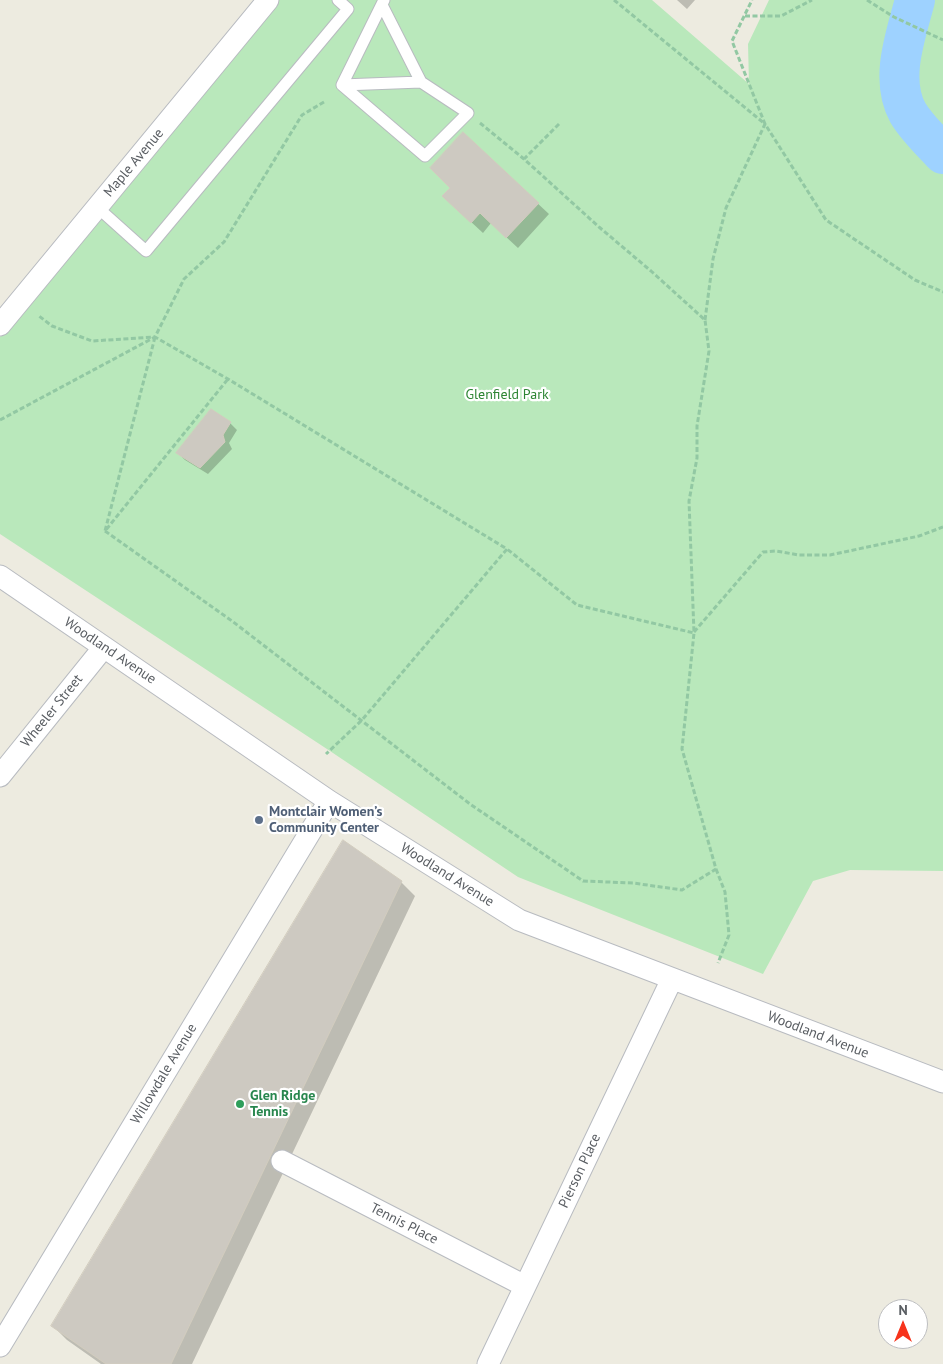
<!DOCTYPE html>
<meta charset="utf-8">
<style>
body{margin:0}
#map{position:relative;width:943px;height:1364px;overflow:hidden;background:#edebe0;font-family:"PT Sans",sans-serif}
canvas{display:block}
.north{position:absolute;left:878px;top:1299px;width:50px;height:50px;box-sizing:border-box;background:#fff;border:1px solid #bdbec0;border-radius:50%;rotate:0deg;font-size:14px;font-weight:700;line-height:20px;text-align:center;color:#595d62}
.north::after{content:'';display:block;margin:auto;width:18px;height:22px;background:#f7341c;clip-path:polygon(50% 0,100% 100%,50% 72%,0 100%)}
</style>
<div id="map">
<canvas width="943" height="1364"></canvas>
<div class="north">N</div>
</div>
<script>
const c = document.querySelector('canvas').getContext('2d');
c.lineJoin = 'round';
function fillPath(path, color) { c.fillStyle = color; c.fill(path, 'evenodd'); }
function strokePath(path, color, width, dash) { c.strokeStyle = color; c.lineWidth = width; c.lineCap = dash ? 'butt' : 'round'; c.setLineDash(dash || []); c.stroke(path); }
function write(font, color, halo, rows, align = 'center') {
  c.font = font + ' "PT Sans",sans-serif'; c.lineWidth = 4.5; c.setLineDash([]); c.textBaseline = 'middle'; c.strokeStyle = halo; c.fillStyle = color; for (const [text, x, y, turn = 0] of rows) {
    c.save(); c.translate(x, y); c.rotate((+turn || 0) * Math.PI / 180); c.textAlign = isNaN(turn) ? turn : align; if (halo) c.strokeText(text, 0, 0); c.fillText(text, 0, 0); c.restore();
  }
}
fillPath(new Path2D(`
 M279 0H652L749 84 748 44 769 0H943V871L850 870 813 881 763 974 518 877 330 751 0 534V337Z`), '#b9e8bb');
fillPath(new Path2D(`
 M677 0H695L687 9Z
 M463 134 549 214 518 248 491 223 483 233 455 207 451 188Z
 M230 423 237 430 229 443 232 449 208 474 185 460 178 453Z
 M401 882 415 896 192 1364H101L67 1340 53 1326Z`), '#0003');
strokePath(new Path2D(`
 M915 0C906 35 889 79 908 113 917 128 931 141 943 154`), '#9ed2ff', 40);
const building = new Path2D(`
 M463 132 539 203 506 238 480 213 471 223 442 196 450 188 430 168Z
 M211 409 231 422 223 435 225 442 200 468 176 453Z
 M343 840 402 881 171 1364H106L51 1326Z`);
fillPath(building, '#cdc9c1');
strokePath(building, '#d2ccbe', 1);
const lane = new Path2D(`
 M382 5 421 82
 M421 82 468 113 425 156 342 85Z
 M342 85 384 0
 M97 207 146 251 348 9 338 0`);
const street = new Path2D(`
 M0 325 268 0
 M0 576 329 801 519 920 943 1082
 M0 776 104 647
 M282 1161 525 1286
 M0 1346 329 801
 M488 1364 672 979`);
strokePath(lane, '#b8bbc0', 13);
strokePath(street, '#b8bbc0', 23);
strokePath(new Path2D(`
 M614 0 765 124 732 41 752 0
 M867 0 894 17 943 40
 M745 16H781L812 0
 M324 102 302 115 224 242 184 279 155 337 228 379 507 549 362 720 326 754
 M480 123 524 159
 M559 124 524 159 599 227 651 271 705 320 709 351 697 426V458L689 501 694 633
 M705 320 713 259 726 208 765 124 826 220 915 280 943 292
 M155 337 105 531 228 379
 M0 420 155 337 92 341 52 326 39 316
 M105 531 232 621 470 804 583 881 633 883 682 890 716 869 682 749 694 633 577 605 507 549
 M694 632 763 552 776 551 799 555H830L919 536 943 527
 M716 869 725 892 729 935 718 963`), '#92c8a3', 3, [5, 2.5]);
strokePath(lane, '#fff', 11);
strokePath(street, '#fff', 21);
for (const [x, y, r, color] of [
 [259,820,5,"#5c6f8a"],
 [240,1104,5,"#2e9e5b"]
]) { const dot = new Path2D(); dot.arc(x, y, r, 0, 2 * Math.PI); c.fillStyle = color; c.fill(dot); strokePath(dot, '#fff', 2); }
write('14px', '#595d62', '#fff', [
 ["Maple Avenue",134,163,-50],
 ["Woodland Avenue",110,651,34],
 ["Wheeler Street",52,711,-51],
 ["Woodland Avenue",447,875,32],
 ["Woodland Avenue",818,1035,21],
 ["Willowdale Avenue",164,1074,-59],
 ["Pierson Place",580,1171,-65],
 ["Tennis Place",404,1224,27]
]);
write('14px', '#2e8534', '#fff', [
 ["Glenfield Park",507,395]
]);
write('bold 14px', '#4e5e75', '#fff', [
 ["Montclair Women’s",269,812],
 ["Community Center",269,828]
], 'left');
write('bold 14px', '#27864d', '#fff', [
 ["Glen Ridge",250,1096],
 ["Tennis",250,1112]
], 'left');
</script>
